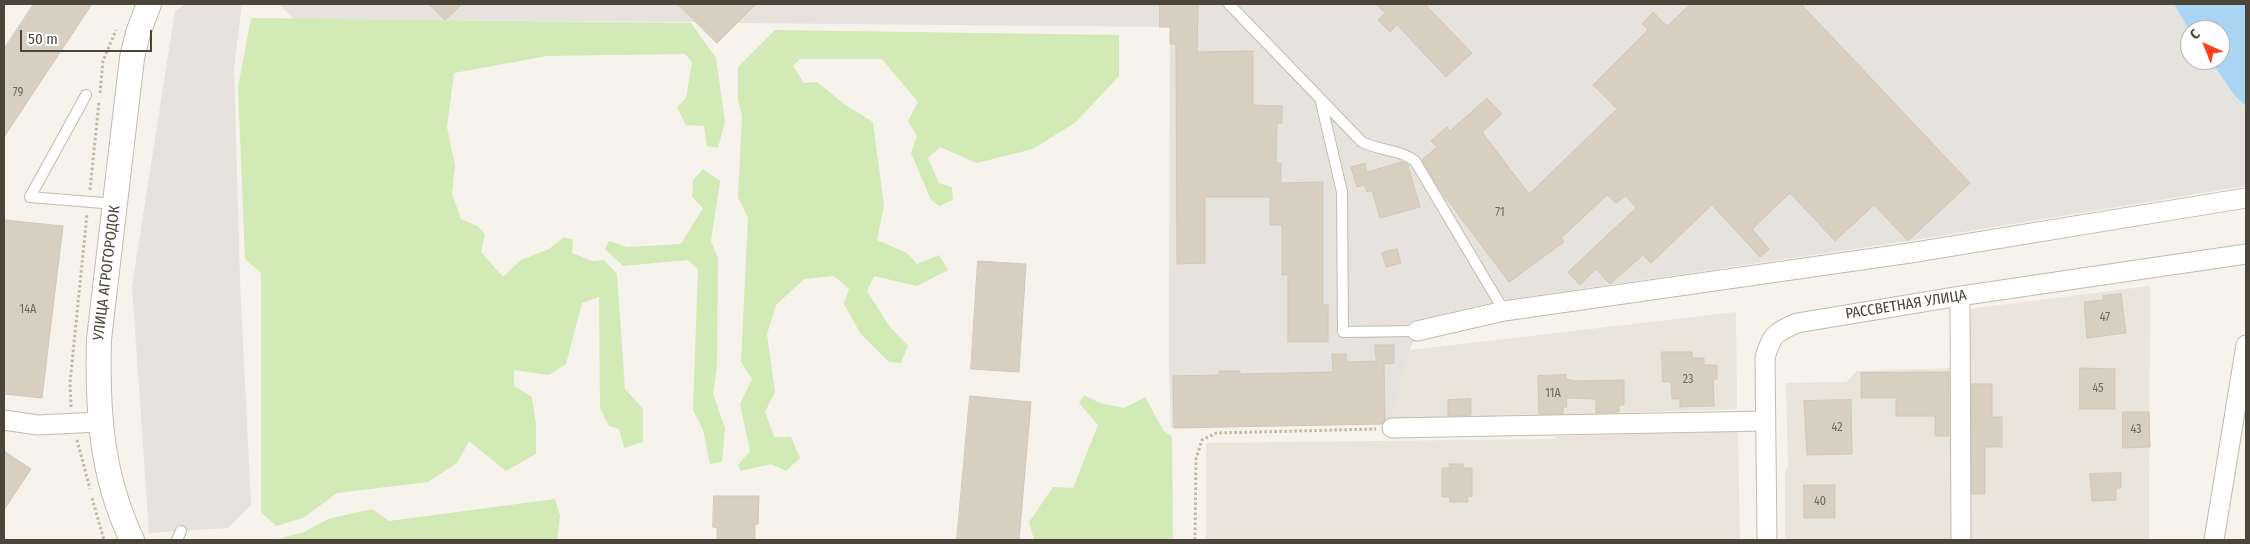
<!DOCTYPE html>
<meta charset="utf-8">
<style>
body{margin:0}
#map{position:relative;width:2250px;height:544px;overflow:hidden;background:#f6f3ec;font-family:"Fira Sans Condensed",sans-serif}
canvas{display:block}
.frame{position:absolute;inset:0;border:5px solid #4b4439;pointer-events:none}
.north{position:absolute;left:2180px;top:20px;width:50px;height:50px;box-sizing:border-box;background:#fff;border:1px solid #b7b4b0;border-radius:50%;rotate:316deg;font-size:14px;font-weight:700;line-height:20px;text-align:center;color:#4b4439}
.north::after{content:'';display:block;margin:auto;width:18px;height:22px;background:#fc3f1d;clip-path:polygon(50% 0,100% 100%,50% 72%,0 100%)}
.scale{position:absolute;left:20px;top:30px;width:132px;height:22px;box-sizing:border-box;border:2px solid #4b4439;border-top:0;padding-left:6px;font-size:15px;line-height:18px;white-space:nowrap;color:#4b4439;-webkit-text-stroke:4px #fff;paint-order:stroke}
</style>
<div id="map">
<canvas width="2250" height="544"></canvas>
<div class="frame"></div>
<div class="north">С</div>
<div class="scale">50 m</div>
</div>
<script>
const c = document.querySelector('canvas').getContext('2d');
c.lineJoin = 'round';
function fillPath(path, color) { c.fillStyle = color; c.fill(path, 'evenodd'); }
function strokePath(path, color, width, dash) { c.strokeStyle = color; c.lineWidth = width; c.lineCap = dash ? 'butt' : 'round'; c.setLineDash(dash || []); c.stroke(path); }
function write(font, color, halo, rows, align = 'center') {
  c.font = font + ' "Fira Sans Condensed",sans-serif'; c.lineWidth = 4; c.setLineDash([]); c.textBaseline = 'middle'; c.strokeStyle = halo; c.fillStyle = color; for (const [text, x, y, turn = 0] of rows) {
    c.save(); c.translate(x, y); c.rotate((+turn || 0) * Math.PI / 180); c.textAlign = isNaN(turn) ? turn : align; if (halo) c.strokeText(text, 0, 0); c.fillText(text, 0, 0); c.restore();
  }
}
fillPath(new Path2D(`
 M2150 286 2149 540H1969L1968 309Z
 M1736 312 1737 409 1619 413V422H1596L1595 414 1392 419 1410 350Z
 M1952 368V540H1785V472L1788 467 1786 383 1846 382 1857 371Z
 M1738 431 1740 540H1206V443L1542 439H1554L1557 436Z`), '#eae5da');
fillPath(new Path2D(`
 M186 4H242L234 68 240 280 251 505 228 528 149 533 132 286 175 11Z
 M279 4H2174L2190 32V60H2210L2235 96 2246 106V186L1908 241 1498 301 1422 319 1410 350 1391 423 1171 428 1169 365 1170 27 737 23 717 43 697 22 294 19Z`), '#e6e2dd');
fillPath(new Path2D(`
 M251 18 691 23 716 58 725 122 718 148 707 146 704 126 686 125 677 107 686 98 692 62 685 54 547 56 454 73 447 127 455 165 452 194 461 219 477 226 485 234 481 252 503 277 521 260 549 249 564 237 573 240 572 253 592 261 604 260 617 274 625 389 643 409V442L624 448 619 429 609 426 600 408 599 297 582 303 566 364 549 375 514 370V386L532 397 536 424V454L506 471 469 441 457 463 428 482 337 493 303 518 276 526 261 512V273L245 259 238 87Z
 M775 30 1119 35V76L1076 122 1033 149 977 163 940 147 928 158 939 183 952 187 953 200 939 206 931 200 911 153 917 136 908 121 918 102 882 59H800L793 66 804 83 817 82 844 104 873 122 884 206 877 240 907 253 917 264 939 255 948 270 917 286 874 276 867 291 890 327 908 346 901 363 889 362 860 333 844 304 849 289 834 276 804 279 776 305 767 334 775 392 765 412 774 437H791L800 458 786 471 771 464 741 471 738 465 750 451 740 404 752 379 741 362 748 218 738 197 742 116 738 100V67Z
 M703 169 720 181 711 241 718 258 717 366 713 394 725 428 722 462 710 464 703 430 693 410 698 269 688 260 623 266 605 249 609 241 627 247 681 244 703 208 692 197 693 180Z
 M1084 395 1100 403 1124 408 1145 397 1163 430 1172 437 1173 540H1034L1029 522 1053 487 1073 488 1098 425 1079 403Z
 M555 499 560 516 557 540H274L304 532 328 519 372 509 389 521Z`), '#d2eab5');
fillPath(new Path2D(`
 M2174 4H2246V106L2235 96 2210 60H2220V30H2190V32Z`), '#a9d4f2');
const building = new Path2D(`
 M34 4H92L4 137V49Z
 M429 4H462L445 20Z
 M678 4H756L717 43Z
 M1160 4H1198L1197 52 1253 51V105L1282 106V123H1277L1276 163H1281V183L1323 182V305H1328V342H1288V275H1282V225H1270V197H1205V263L1177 264 1176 44H1170V27H1160Z
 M1376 4H1425L1472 53 1446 77 1397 25 1390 32 1378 20 1385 13Z
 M1691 4H1801L1970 183 1908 241 1874 205 1835 241 1790 193 1752 229 1769 249 1760 257 1712 205 1651 263 1643 255 1610 284 1596 269 1580 285 1568 272 1636 208 1626 196 1616 203 1607 195 1561 238 1564 242 1509 282 1440 190 1422 160 1437 147 1431 141 1447 127 1450 131 1487 98 1502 114 1482 132 1529 194 1617 109 1593 85 1648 30 1642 24 1653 12 1667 26Z
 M1402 162 1408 165 1420 207 1380 218 1372 190 1367 192 1365 185 1357 187 1351 167 1365 163 1367 172Z
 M4 220 63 226 42 398 4 394Z
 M1397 249 1401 263 1386 267 1382 253Z
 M978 261 1026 264 1019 372 971 369Z
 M2121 294 2126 333 2087 338 2084 302 2103 300V296Z
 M1375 345H1394V363L1384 364 1385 420 1382 424 1174 428 1173 376 1219 375V371H1240V374L1333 372 1332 354H1346V362L1376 361Z
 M1662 352H1692V358H1704V365H1717V379H1713L1714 406 1680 407V399H1672L1671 382H1663Z
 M2080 368 2115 369V409H2080Z
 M1935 372H1949V436H1935V416H1896V398H1861V373Z
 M1566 375V379L1575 381 1624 380V405H1619V412L1596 413V399L1566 398 1567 407H1563V414H1539L1538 376Z
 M1972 384H1992V417H2002V447H1985V494H1972Z
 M970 396 1031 402 1019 540H957Z
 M1471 399V415L1448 416V400Z
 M1851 400 1852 454 1807 455 1804 401Z
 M2123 412H2149L2150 447 2123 448Z
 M4 451 31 469 4 510Z
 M1449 464H1463V468H1472V497L1467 496 1468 502H1450V497H1442V468H1450Z
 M2121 473V488H2116V500L2092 501 2090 474Z
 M1804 485H1835V518H1804Z
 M714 496H759L758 524H755V540H717V528L713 527Z`);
fillPath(building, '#d8cfc1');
strokePath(building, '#d3c7b4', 1);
const service = new Path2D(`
 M1229 4 1362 142C1380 151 1399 149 1415 161L1504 311
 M86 95 30 197 115 204
 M1321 102 1342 192 1343 332 1417 331
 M177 540 181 531`);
const minor = new Path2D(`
 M1960 296 1961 540
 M1417 331 1504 311 1910 253 2246 198
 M4 420 38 425 99 422
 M1392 428 1766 421
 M1767 540 1765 358C1771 335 1776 332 1797 323L1960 296 2246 254
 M2214 540 2246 345`);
const tertiary = new Path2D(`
 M132 540C101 475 97 410 99 339L132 58 138 33 149 4`);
strokePath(service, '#c2bbae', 12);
strokePath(minor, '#c2bbae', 21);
strokePath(tertiary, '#c2bbae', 26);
strokePath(new Path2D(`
 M100 93 103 61 116 30
 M90 190 99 102
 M71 407 70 383 87 214
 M77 440 90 489
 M92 498 104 540
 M1195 540 1196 459 1202 440 1216 433 1376 429`), '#c4b79f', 3, [2.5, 2.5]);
strokePath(service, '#fff', 10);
strokePath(minor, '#fff', 19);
strokePath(tertiary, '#fff', 24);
write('12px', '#6e675b', null, [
 ["79",18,93],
 ["71",1500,213],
 ["14А",28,310],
 ["47",2105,318],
 ["23",1688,380],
 ["45",2098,389],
 ["11А",1553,394],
 ["42",1837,428],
 ["43",2136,430],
 ["40",1820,502]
]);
write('15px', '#4b4439', '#fff', [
 ["УЛИЦА АГРОГОРОДОК",107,273,-83],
 ["РАССВЕТНАЯ УЛИЦА",1906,305,-9]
]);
</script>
